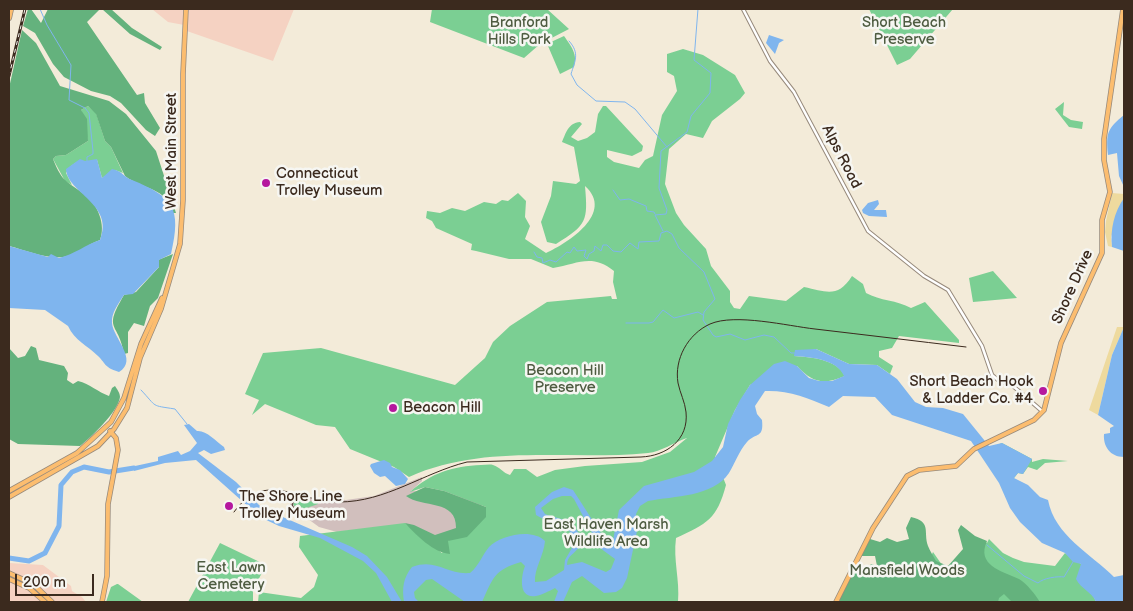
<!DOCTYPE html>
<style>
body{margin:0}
#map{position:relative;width:1133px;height:611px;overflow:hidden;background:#f3ebd9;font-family:"Balsamiq Sans",sans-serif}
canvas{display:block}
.frame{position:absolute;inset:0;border:10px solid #3b2a1e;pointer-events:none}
.scale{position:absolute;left:15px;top:574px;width:79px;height:22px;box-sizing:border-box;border:2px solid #3b2a1e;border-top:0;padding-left:6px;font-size:15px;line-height:18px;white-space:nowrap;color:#3b2a1e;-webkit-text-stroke:4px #f6f6f2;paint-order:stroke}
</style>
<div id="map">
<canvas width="1133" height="611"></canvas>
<div class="frame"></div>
<div class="scale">200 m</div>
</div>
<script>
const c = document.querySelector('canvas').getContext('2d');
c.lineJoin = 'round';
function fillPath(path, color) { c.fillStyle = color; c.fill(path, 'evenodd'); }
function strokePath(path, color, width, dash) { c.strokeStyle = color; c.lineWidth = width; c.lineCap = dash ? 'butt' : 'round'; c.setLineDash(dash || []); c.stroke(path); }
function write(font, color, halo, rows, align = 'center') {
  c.font = font + ' "Balsamiq Sans",sans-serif'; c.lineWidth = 5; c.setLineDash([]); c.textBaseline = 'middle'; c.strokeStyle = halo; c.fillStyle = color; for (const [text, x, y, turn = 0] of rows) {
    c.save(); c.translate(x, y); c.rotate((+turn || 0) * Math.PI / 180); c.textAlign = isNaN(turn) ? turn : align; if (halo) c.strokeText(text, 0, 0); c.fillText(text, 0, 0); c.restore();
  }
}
fillPath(new Path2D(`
 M152 9H294L273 61 184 30V25L168 22Z
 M9 563 43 565 71 586 72 591 82 597 86 602H9Z`), '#f5d2c2');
fillPath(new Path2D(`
 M422 477V481L411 491H444L481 504 484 511 476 521 442 536 372 528 337 532 319 527 304 516 295 515 289 509 291 501 297 497 346 500 374 496Z`), '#d1bfbd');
fillPath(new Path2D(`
 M432 9H547L569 29 540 44 524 58 430 22Z
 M869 9H953L910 59 897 65Z
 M564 36C571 46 578 54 574 67L560 74 548 46 551 42Z
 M683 49 703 55 735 75 745 93 740 99 712 121 703 138 686 134 669 149 665 184 676 213 684 225 706 249 711 266 730 291V302L734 308 740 309 749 296 786 301 804 287C827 292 838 298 852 276L863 284 866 293C880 301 897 300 911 308L925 302 959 340V343L899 336 892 348 879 351V357L893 366 890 374 877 365 849 364 816 349 794 356C810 357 837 359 845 376 823 385 813 383 797 366L750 385 735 410 715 457 726 485C717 519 707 524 676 538 673 560 680 580 678 602H258L259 592 301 598 314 587 318 575 299 547 300 536 405 523 442 553 448 541 486 507 444 491 425 487 410 492C431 473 453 466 481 465 485 465 490 464 493 465 500 467 503 473 510 475L514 469H526L537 477 555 470 585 466 642 462 670 452 687 438C674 442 661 452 648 453 567 461 485 443 409 477L394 467 350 449 335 427 316 425 265 404 252 415 259 400 245 394 263 353 321 348 455 385 485 358 493 342 510 326 547 302 611 296 612 299H617L613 282 614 271C592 253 577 264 553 268L531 259H509L476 251 471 250 472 244 436 228 432 221 426 218 427 211 440 213 452 208 465 211 484 202 496 204 502 200 508 201 518 193 526 201 525 217 530 226 525 239 546 253C568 243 615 213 585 186 588 221 587 225 556 244L547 242 541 222 551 196 553 181 576 184 580 181 574 147 562 142C566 133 568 123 580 122L582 124 571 137 578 141 587 138 595 132 598 114 603 106H606L643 146 642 151 632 156 607 150V157L614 162 639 168 645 160 653 156 662 115 677 91 674 76 667 72V54Z
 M1064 102 1063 115 1071 120 1083 122 1082 129 1069 127 1055 109Z
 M88 106 96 113 105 141 111 147 123 173 115 170 102 178 97 160C80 164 78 156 66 173L72 185 65 181 53 159 56 156 66 155 88 141 81 110Z
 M993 271 1017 298 973 302 969 278Z
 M1002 443 1032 459V462L1043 459 1068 461 1045 463 1037 470 1028 467 1023 474 1018 473 1014 478 994 446Z
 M300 499 318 503V504L298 511 293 504Z
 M989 539 1003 553 1013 558 1024 562 1055 566 1065 553 1081 564 1096 602H841L859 567 913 594 933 552 949 575 977 555 984 541 987 543Z
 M220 543 266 565 253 590V602H188Z
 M117 584H118L143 602H106L111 587Z`), '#7bcf93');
fillPath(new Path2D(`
 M28 9H31L41 23 48 9H100L87 22 137 95 144 93 145 103 160 128 155 136 146 130 121 103 110 96 91 91 64 77 53 64 35 33 23 26Z
 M102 9H111L132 28 162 47 160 50 130 34Z
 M22 30 36 43 60 86 109 101 126 114 156 151 176 213H173C167 187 143 190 125 176L111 147 105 141 96 114 88 106 81 110 87 119 88 141 66 155 56 156 53 159C56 166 59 174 65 180 70 185 78 189 84 194 98 204 106 225 100 240 88 244 82 251 72 255 51 262 29 251 9 246V88Z
 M173 254 158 298 150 306 144 326 134 323 128 332V353L124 354C119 321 102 332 124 295L136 292 159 267 158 260Z
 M31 346 36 348 39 360 64 366 68 373 67 380 73 384 78 381C90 384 98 392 109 396L112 388 115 386C117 389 120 393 120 397 118 412 91 437 80 446L18 444 9 439V348L18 358 25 356Z
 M425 487 444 491 486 507V517L467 537 448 541 450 554C434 553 416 535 405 523L414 525 435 535 456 528C457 499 422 508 406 496Z
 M911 517C932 522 923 531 928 546 930 551 934 557 936 561L948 566 963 549 958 530 961 525 975 536 987 541C976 565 1001 571 1019 579 1027 584 1035 594 1040 602H1012L1004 594 999 598 998 602H842L838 600 856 567 865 574 871 564 877 566 875 556H860L870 539 880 542 887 538 897 542 909 539 906 528Z`), '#64b27d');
fillPath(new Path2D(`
 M1112 193 1124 194V198L1111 237 1112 247 1108 246 1105 232 1106 221Z
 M1117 327H1124L1112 355 1098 415 1089 410Z`), '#eeda9e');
fillPath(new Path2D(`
 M769 35 784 40 779 43 775 54 766 43Z
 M1124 115V187L1119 176 1117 153 1108 155C1106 133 1107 129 1124 115Z
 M80 159 85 161 97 159 102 178 112 169C123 171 123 177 132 180 173 197 182 207 171 254L159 260V267L133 294 124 295C119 303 111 313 112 323 113 338 139 360 119 372 104 367 107 365 98 356 87 345 75 341 68 326L45 310 9 308V246L48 257 51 254 59 258C75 254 85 245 100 240 115 204 67 193 66 169Z
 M1124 198V251L1112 247C1110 230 1114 212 1124 198Z
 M878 200 879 204 874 210H886L887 217 869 216 863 213 862 210 868 203Z
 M1124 327V457C1110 457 1103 446 1104 434L1110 433V428L1114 426 1098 415 1112 355Z
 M816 349 849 364 877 365 897 379 915 402 926 407 943 408 963 414 989 446 1002 443 1032 459 1023 474 1018 473 1014 478 1028 485 1040 497 1048 500C1055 536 1090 553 1114 577L1124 575V602H1096C1092 592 1081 589 1076 579L1081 564 1073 562 1065 553 1042 543 1020 522 1010 508 999 483 971 441 892 415 875 397 843 396 829 407C808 398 788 390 765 391L755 406 757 414 762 420C764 439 756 432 747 442 739 451 735 463 729 473 713 497 674 496 648 501L640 506 636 514 637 531 627 578 622 588 616 592 604 593 582 576 572 582 563 602H554L558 591 555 588C549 591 542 595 536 596 518 599 521 576 525 566L521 562C494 570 493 578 482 602H465L432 579 426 580 414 592 415 598 419 602H404C402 588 403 578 412 567 437 558 446 575 470 573 479 566 482 555 489 547 501 535 532 528 545 541 544 555 534 569 535 582L546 581 564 570 565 560 576 541C564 518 553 526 536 515L535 507 552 492 564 487 573 490 602 535 608 541 613 540 619 510 644 486 694 472 712 461 723 447 728 424 740 400 750 385 774 364 785 361 797 366 809 378 819 381H832L844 376C837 359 810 357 794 356L795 350ZM562 496H571L574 499 600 548 615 559 611 569 606 572 582 562 567 565C567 555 575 554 579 547 582 542 580 536 578 532 569 517 559 520 545 514L541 508 553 499Z
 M189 424 197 431C206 430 216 441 224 447L225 450 211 454 204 450 198 453 236 482 262 508 352 547 367 556 387 577 402 602H392L376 573 363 561 320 538 279 526 260 517 196 460 165 463 134 471 135 466 158 461V457L178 451 181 455 190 451 197 443 184 425Z
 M384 460 390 463 392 467 400 470 408 479 405 484 396 486 385 476 380 477 374 473 370 466 371 464Z`), '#7fb5ee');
strokePath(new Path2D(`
 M40 9 47 25 71 65 69 100 85 108 89 113 93 151V154L87 157V162
 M569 41C580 53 575 61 571 74L577 85 596 101 625 102 635 109 667 147
 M613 190 620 200 629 199 646 206 647 211 654 212 655 214
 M663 231 655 215 666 214 667 210 659 188 661 151 687 132 691 116 710 93 711 73 694 60 698 9
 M534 252 537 257 542 258 543 263 550 260 556 262 567 252 570 253 574 247 577 251 586 250 584 256 587 259 589 254 594 251 595 246 601 251 603 245H607L613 251 621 252 630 243 638 249 639 242 659 241 661 233 667 231 672 234 679 248 704 272 715 299 704 312 703 320 713 335 716 337 730 334 745 340 764 335 774 337 791 353H795
 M626 323H649L653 322 663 310 674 318 698 312 703 315
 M141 390C158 408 150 405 175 409L187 424
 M987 545 1024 576 1038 583C1043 578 1058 576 1064 577L1073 562`), '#7fb5ee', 1);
strokePath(new Path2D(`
 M9 558 29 561 45 553 59 526 61 485 72 472 84 467 109 472 134 468`), '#7fb5ee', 5);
const minor = new Path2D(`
 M743 9 770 61 794 92 868 231 924 276 948 290 982 346 992 375 998 380 1013 386 1042 411`);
const major = new Path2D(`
 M9 491 77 453 111 422 124 398 141 344 162 298
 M9 497 98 446 114 429 127 408 140 358 161 309 180 244 183 200V74L186 9
 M9 573 33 584 52 602
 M9 579 29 588 45 602
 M102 602 107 576 108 504 118 450 116 438 110 431
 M836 602 873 528 907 476 919 470 956 466 974 449 1034 420 1044 410 1061 343 1102 253V220L1110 192 1104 160V139L1123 9`);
const highway = new Path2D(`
 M9 18 11 9`);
strokePath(minor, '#978a7c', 4.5);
strokePath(major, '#978a7c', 5.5);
strokePath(highway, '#978a7c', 6);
strokePath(minor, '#fff', 2.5);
strokePath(major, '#fcbd6f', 4);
strokePath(highway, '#fcbd6f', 4.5);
strokePath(new Path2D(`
 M306 498 295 499 292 505 296 511 310 514
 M234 512C265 469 298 502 339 502 386 502 423 473 467 462L641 457C666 456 689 440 686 412 685 402 680 393 678 383 674 359 688 334 710 324 735 313 788 326 815 329 866 335 916 341 966 347`), '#3b2a1e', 1);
const rail = new Path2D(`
 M9 76 25 9`);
strokePath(rail, '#3b2a1e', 3);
strokePath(rail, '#f6f6f2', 1, [4]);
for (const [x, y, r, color] of [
 [266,183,5,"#b5179e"],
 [1043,391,5,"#b5179e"],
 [393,408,5,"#b5179e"],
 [229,506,5,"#b5179e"]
]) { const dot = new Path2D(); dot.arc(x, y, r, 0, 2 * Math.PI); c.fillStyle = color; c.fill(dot); strokePath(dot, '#f6f6f2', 2); }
write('15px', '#4e5c41', '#f6f6f2', [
 ["Branford",519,23],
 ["Hills Park",519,40],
 ["Short Beach",904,23],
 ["Preserve",904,40],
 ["Beacon Hill",565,371],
 ["Preserve",565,388],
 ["East Haven Marsh",606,525],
 ["Wildlife Area",606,542],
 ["East Lawn",231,568],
 ["Cemetery",231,585],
 ["Mansfield Woods",907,571]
]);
write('15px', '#3b2a1e', '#f6f6f2', [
 ["West Main Street",172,151,-90],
 ["Alps Road",841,157,63],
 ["Shore Drive",1073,287,-66]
]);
write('15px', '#3b2a1e', '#f6f6f2', [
 ["Connecticut",276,174],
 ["Trolley Museum",276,191],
 ["Short Beach Hook",1033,382,"right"],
 ["& Ladder Co. #4",1033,399,"right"],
 ["Beacon Hill",403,408],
 ["The Shore Line",239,497],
 ["Trolley Museum",239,514]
], 'left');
</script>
